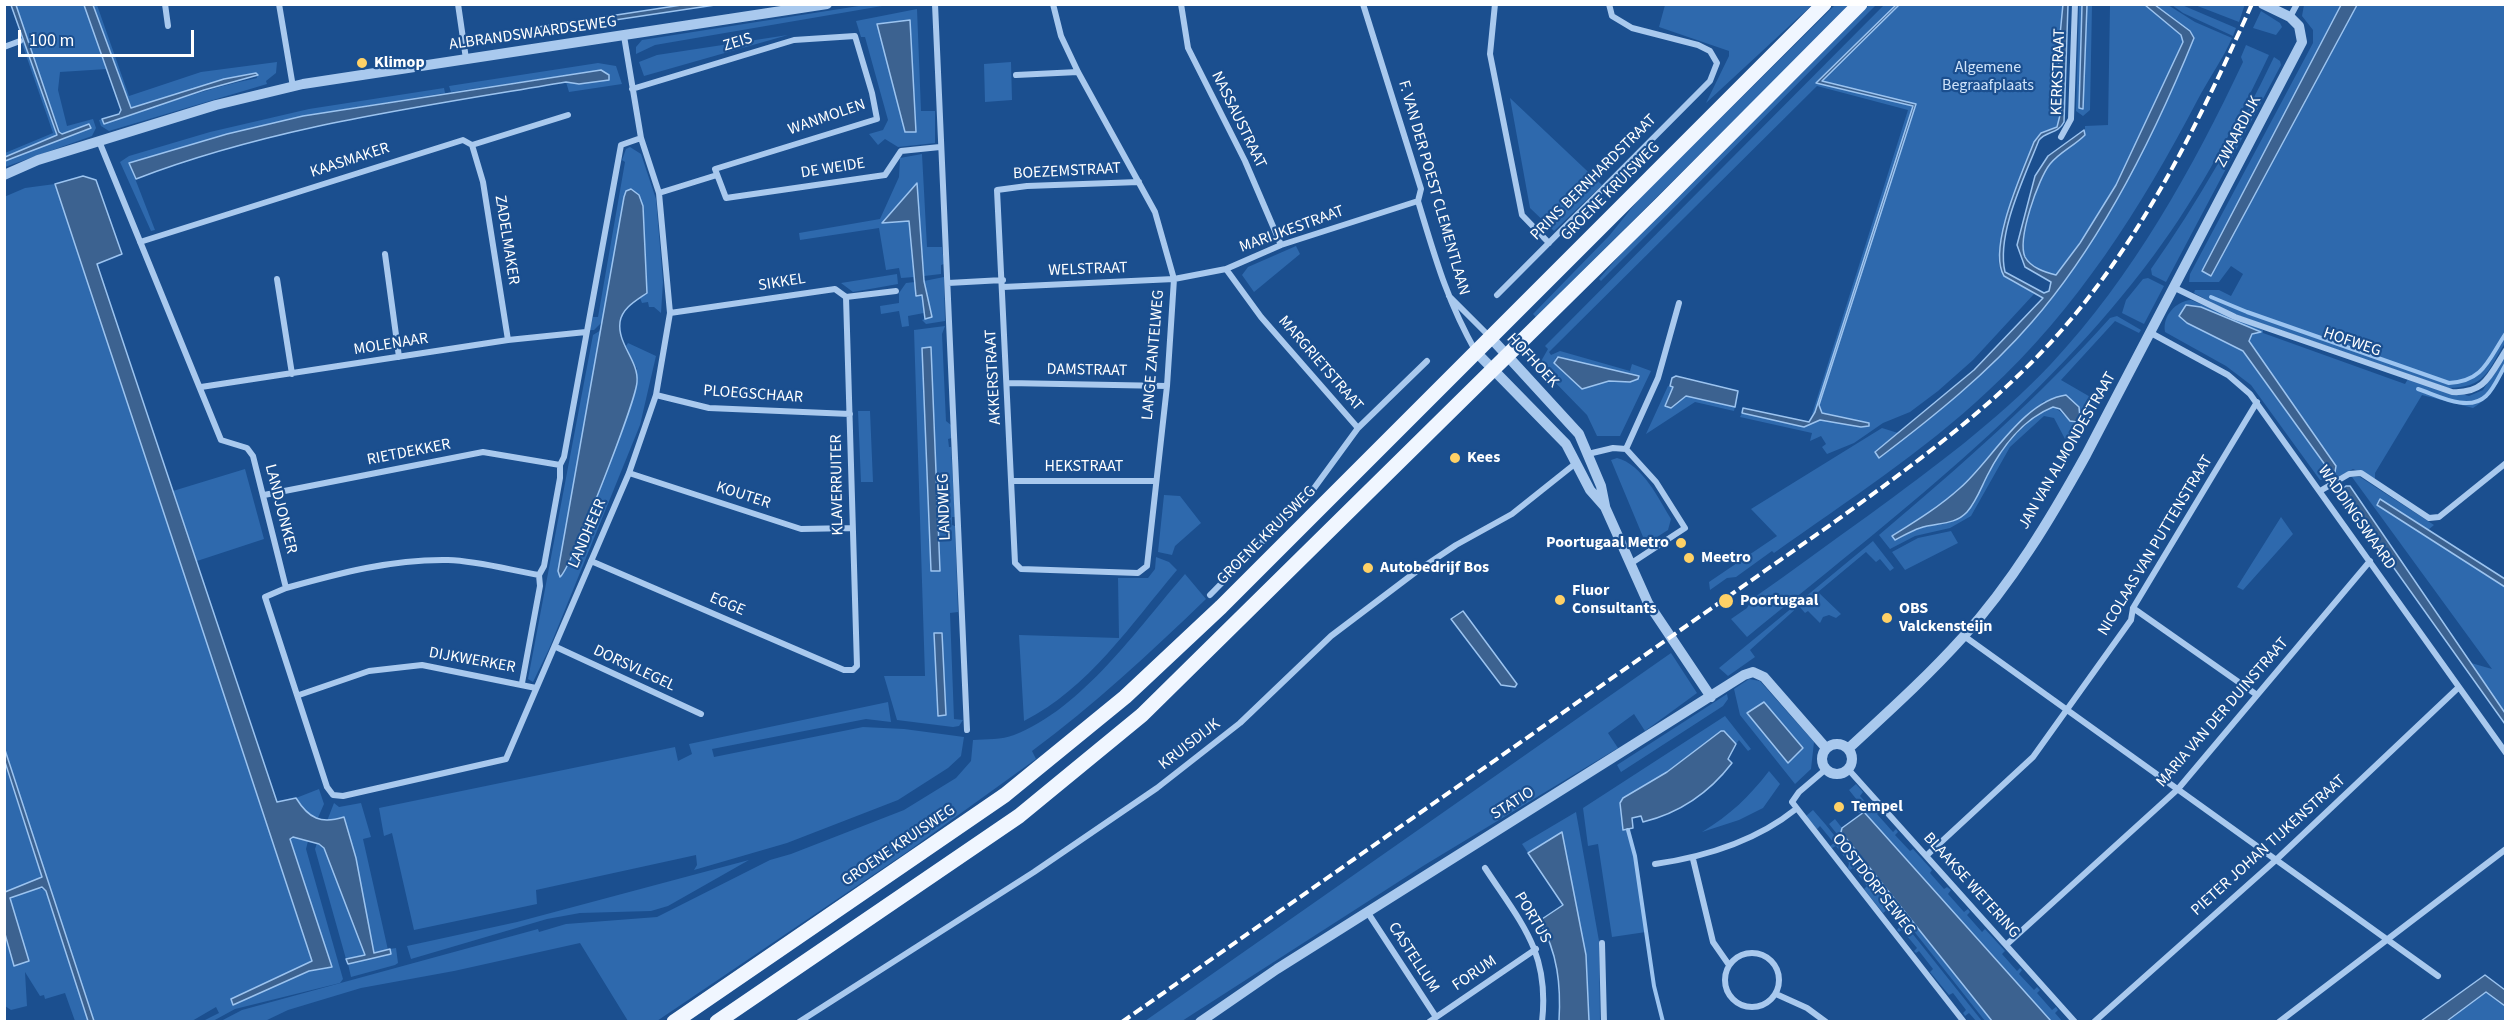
<!DOCTYPE html>
<style>
body{margin:0}
#map{position:relative;width:2510px;height:1026px;overflow:hidden;background:#1b4f8f;font-family:"Source Sans 3",sans-serif}
canvas{display:block}
.frame{position:absolute;inset:0;border:6px solid #fff;pointer-events:none}
.scale{position:absolute;left:18px;top:30px;width:176px;height:27px;box-sizing:border-box;border:3px solid #fff;border-top:0;padding-left:8px;font-size:18px;line-height:21px;white-space:nowrap;color:#fff;-webkit-text-stroke:4px #1b4f8f;paint-order:stroke}
</style>
<div id="map">
<canvas width="2510" height="1026"></canvas>
<div class="frame"></div>
<div class="scale">100 m</div>
</div>
<script>
const c = document.querySelector('canvas').getContext('2d');
c.lineJoin = 'round';
function fillPath(path, color) { c.fillStyle = color; c.fill(path, 'evenodd'); }
function strokePath(path, color, width, dash) { c.strokeStyle = color; c.lineWidth = width; c.lineCap = dash ? 'butt' : 'round'; c.setLineDash(dash || []); c.stroke(path); }
function write(font, color, halo, rows, align = 'center') {
  c.font = font + ' "Source Sans 3",sans-serif'; c.lineWidth = 4.5; c.setLineDash([]); c.textBaseline = 'middle'; c.strokeStyle = halo; c.fillStyle = color; for (const [text, x, y, turn = 0] of rows) {
    c.save(); c.translate(x, y); c.rotate((+turn || 0) * Math.PI / 180); c.textAlign = isNaN(turn) ? turn : align; if (halo) c.strokeText(text, 0, 0); c.fillText(text, 0, 0); c.restore();
  }
}
fillPath(new Path2D(`
 M2245 4 2239 22 2195 5V4Z
 M16 5H84L107 69 60 72 58 90 67 126 93 119 96 128 92 136 5 167V161L91 128 61 134 59 132Z
 M93 5H97L129 96 201 72 277 62 276 73 266 81 267 84 109 131 101 126 99 120 102 119 104 123C155 108 205 88 257 78L256 73 224 79 131 108Z
 M865 5H888L655 45 636 54V47L642 40Z
 M1665 5V4L1812 5 1706 103 1729 56V51L1659 27Z
 M1835 5H1850L1536 317 1533 314 1609 236 1639 199Z
 M1869 5H1876L1601 281 1599 279 1636 236Z
 M1884 5H1896L1817 83 1913 106 1815 412 1812 414 1908 110 1817 86 1549 352 1551 355 1560 351 1630 371 1632 364 1651 371 1620 436H1597L1587 415 1544 371 1540 363 1548 349 1545 346ZM1556 357 1639 376 1630 382C1613 377 1586 388 1572 380 1567 377 1558 367 1554 363Z
 M1899 5H2063L2058 56 2063 103 2057 127 2041 132 2034 142C2025 165 1990 250 2001 271 2009 284 2026 286 2034 294L1973 360 1938 391 1910 412 1883 423 1854 443 1827 454 1822 447 1826 444 1821 436 1810 441 1812 433 1740 417 1742 413 1804 427 1820 420 1861 427 1869 426V423L1822 413 1819 405 1916 105 1821 81Z
 M2079 5H2082L2083 109 2087 5H2092L2090 110 2083 116 2076 111Z
 M2110 5H2145L2181 35 2183 42 2116 185 2060 273 2053 275C2044 271 2031 268 2026 258 2017 241 2037 180 2049 165 2059 152 2074 146 2085 135V126L2108 125Z
 M2155 5H2168L2195 22 2232 38C2224 57 2208 80 2197 101 2141 208 2077 309 1988 391 1922 453 1847 501 1774 553L1772 551 1736 577 1727 578 1710 590 1709 582 1777 536 1751 509 1882 428 1898 433 1875 451 1879 457C1933 417 1988 373 2032 322 2100 245 2156 132 2194 38Z
 M2172 5H2182L2236 28 2233 36 2183 13Z
 M2304 5H2505V343C2487 372 2486 387 2448 388L2231 313 2194 293 2195 290H2219L2231 296 2243 274 2231 266 2219 282H2189L2190 274 2313 43V30L2302 16Z
 M917 9 921 111H935V143L898 147 885 139 878 145 869 134 883 130 888 120 865 37H861L856 21ZM877 24 916 132H905Z
 M2261 11 2280 23 2282 27 2276 35 2253 28Z
 M22 34 57 135 5 157V153L53 133 19 35Z
 M788 35 644 76 639 62 657 55Z
 M2246 45 2269 55C2236 124 2200 193 2154 255 2043 405 1891 520 1747 637L1731 619 1747 608 1752 599C1791 572 1829 543 1869 515 1933 468 1996 422 2051 364 2133 276 2192 170 2243 62L2241 57Z
 M2274 57 2280 61 2281 65 2166 282 2152 275 2151 269C2198 202 2238 132 2274 57Z
 M1011 62 1012 100 985 102 984 64Z
 M598 63 616 66 622 84 569 92 566 82 579 84 601 70 451 92 449 86Z
 M444 88 445 93 303 116 227 134 129 163 155 230 151 231 120 162 129 156 210 132 309 109Z
 M1510 98 1602 185 1554 231 1530 208Z
 M630 147 641 154 656 199 663 282 661 313 654 307H649L648 302 642 303 640 298 647 293 643 206 639 195 626 191 603 321 594 330H590L593 317H598L625 162 622 160 626 149Z
 M922 154 927 247H942L944 264 941 265V274L924 276 917 183 883 222 909 220 914 277 901 278 899 268 886 270 879 228 800 240 799 233 880 219 899 177 900 158Z
 M55 184 312 961 231 999 309 971 332 967 290 838 293 837 308 841 306 849 343 979 340 983 235 1009 213 1021H203L219 1013 216 1007 192 1021H94L5 750 4 197 25 188Z
 M1296 246 1300 254 1254 292 1242 275 1248 267Z
 M897 274 898 284 853 292 841 283Z
 M944 277 945 321 926 324 922 320 932 316 924 281Z
 M2148 278 2164 286 2144 324 2122 313 2126 300 2143 279Z
 M915 282 916 295H922L924 313 908 316 909 326 902 327 899 311 881 314 880 306 899 303V293L906 283Z
 M2191 300 2263 330V333L2405 384 2408 379 2469 396 2483 390 2505 354C2505 377 2492 396 2473 408L2422 395 2375 473V479L2353 469 2336 478 2320 480 2251 385 2226 366 2165 332C2162 316 2176 301 2191 300ZM2242 325 2260 332 2252 334 2249 341 2336 466 2332 473 2243 351Z
 M2117 316 2141 330 2139 333 2115 321 2061 380 2099 402 2085 429 2065 439 2054 418 2044 416 2010 447 1971 516 1950 528 1915 536 1890 549 1879 535C1961 466 2039 397 2110 318ZM2044 401 2080 418 2074 423C2065 419 2062 410 2052 407L2039 412 2010 440 1995 460 1974 504 1954 521 1920 528 1894 540 1892 536 1931 512 1962 486 1998 446Z
 M945 326 942 334 946 421 951 425 952 438 948 439 949 447H951L955 517H952V525L955 526 958 612 950 613 954 719 963 720 959 726 953 727 897 720 884 676H925L914 330ZM942 633 946 715H938L934 634Z
 M601 330 558 571 637 369 626 346 628 343 656 356 640 425 549 649 533 682 528 679 593 335Z
 M1668 386 1673 387 1665 405 1686 396 1735 407 1734 411 1695 402 1646 434Z
 M858 411H870L873 482H861Z
 M1617 458C1642 464 1659 499 1671 519L1668 530 1646 544 1611 460Z
 M245 469 264 539 197 561 173 491Z
 M2352 477H2360L2434 525 2428 530 2378 505 2505 587V713L2471 663 2492 669Z
 M1164 495 1180 496 1201 523 1175 546 1172 555 1158 552Z
 M2281 517 2293 534 2243 590 2237 587Z
 M1951 531 1958 543 1905 570 1892 552 1918 538Z
 M1873 541 1894 568 1890 571 1880 559 1876 562 1866 552 1818 592 1841 614 1836 618 1829 615 1823 617 1820 623 1808 611 1805 613 1799 606 1750 650 1755 657 1728 676 1719 668Z
 M1156 557 1169 562 1177 570C1132 623 1088 689 1024 721L1019 635 1119 638 1118 578H1148L1155 569Z
 M1185 574 1206 599C1150 653 1094 705 1032 751L1036 759 907 852 657 1021H628L580 943 454 971 361 988 288 1010 265 1021H221L242 1010 538 929 539 932 566 924 657 917 770 860 791 854 904 810 956 778 971 761 973 740C986 739 1002 740 1014 735 1082 709 1138 628 1185 574Z
 M1671 653 1697 693 1645 731 1634 714 1608 733 1618 748 1423 866 1182 1021H1145Z
 M1749 679 1760 681 1814 742 1811 769 1795 784 1740 715 1734 689Z
 M1727 694 1728 699 1723 706 1621 772 1617 765Z
 M888 702 891 722 866 719 712 749 714 757 863 727 904 729 964 737 961 756 948 768 898 800 787 843 694 870 697 865 696 855 536 890 537 904 414 930 392 833 384 836 379 808 675 747 678 761 692 754 689 744Z
 M1725 716 1751 749 1748 751 1739 740 1736 744 1724 731 1667 772 1623 798 1620 803 1624 830H1628L1635 856 1646 932 1612 937 1598 844 1588 846 1583 808Z
 M4 762 42 877 5 892H4Z
 M1769 771 1780 784 1763 808 1739 820 1702 832C1730 815 1749 797 1769 771Z
 M1856 784 1863 792 1860 796 1874 811 1877 808 1880 811 1877 814 1893 832 1896 829 1898 832 1895 835 1910 851 1913 849 1932 870 1930 873 1944 889 1947 887 1951 890 1948 894 1964 912 1968 909 1970 912 1967 915 1982 932 1985 929 2005 951 2002 954 2017 971 2020 968 2022 970 2019 974 2034 990 2037 987 2040 990 2037 993 2052 1010 2056 1007 2058 1010 2055 1013 2062 1021H2051L1864 812 1859 813 1852 805 1857 800 1849 790Z
 M319 789 324 804 317 820 302 809 296 798Z
 M334 803 339 807 361 803 371 837 363 839 388 950 374 953 356 858 344 817 327 821Z
 M1813 810 1826 825 1982 1021H1976L1969 1013 1965 1016 1963 1013 1966 1010 1953 993 1949 995 1930 972 1933 969 1919 951 1916 953 1914 951 1917 948 1902 930 1899 932 1897 930 1900 926 1887 910 1883 913 1864 889 1867 886 1853 868 1850 870 1848 868 1849 863 1836 846 1832 848 1830 846 1834 843 1820 826 1817 829 1806 816Z
 M1576 812 1599 941 1600 1021H1589L1586 955 1562 832 1528 853 1522 844Z
 M1835 819 1842 828 1841 832 1992 1021H1985L1829 824Z
 M317 843 324 848 365 955 346 959 315 849Z
 M749 860 668 906 651 911 580 913 547 919 411 959 407 946 517 922Z
 M39 888 46 891 88 1021H75L65 993 45 999 44 995 40 996 25 972 27 1006 11 1010 5 1006 4 934 14 965 28 961 10 898Z
 M396 948 398 963 395 965 351 977 348 964 391 954 390 949Z
 M2486 992 2505 1006V1021L2447 1022Z`), '#2e69ad');
const water = new Path2D(`
 M688 4 715 5 488 39 486 35Z
 M2063 4 2068 5 2064 122C2058 134 2046 131 2039 140 2025 176 1996 234 2005 272L2044 293 2049 291 2051 282 2025 267 2017 245 2035 176 2048 156 2084 130 2085 135C2074 146 2060 152 2050 164 2038 179 2017 239 2025 257 2031 268 2045 272 2056 275L2080 243 2116 185 2183 42 2181 35 2145 5H2155L2190 31 2194 38C2155 134 2101 243 2032 322 1988 373 1933 417 1879 458L1875 452 1974 370 2043 298 2004 276C1987 248 2023 171 2034 142L2041 133 2057 127 2063 103 2058 56Z
 M11 5H16L59 132 62 134 89 124 91 128 5 161V157L57 135Z
 M84 5H93L131 108 224 79 256 73 258 75 204 90 104 124 102 119 119 114 121 110Z
 M1896 5H1899L1822 81 1916 104 1819 405 1822 413 1869 423V426L1861 427 1820 420 1804 427 1742 413 1743 408 1809 422 1815 412 1913 106 1816 83Z
 M2082 5H2087L2083 109 2079 108Z
 M2341 5H2357L2211 276 2202 271Z
 M910 20 916 132H905L877 24Z
 M601 70 609 75V80L579 84 566 82C421 107 274 126 136 179L129 163 227 134 303 116Z
 M83 176 96 180 122 254 97 264 277 802 296 798C309 819 321 824 344 817L356 858 374 953 390 949 391 954 348 964 346 959 365 955 324 848 319 844 293 837 290 839 332 967 309 971 233 1005 231 999 312 961 55 184Z
 M917 183 924 281 932 317 925 319 922 295 916 296 909 221 882 223Z
 M631 189 639 195 643 206 647 293C637 300 622 308 620 322 617 344 639 361 637 382 636 401 571 568 560 577L558 571 624 197 626 191Z
 M2186 305 2201 307 2261 332 2252 334 2249 341 2336 466 2335 472 2331 473 2243 351 2187 323 2179 316Z
 M931 347 940 571H931L922 348Z
 M1558 357 1639 376 1638 379 1630 382 1609 381 1582 389 1554 363Z
 M1676 376 1738 391 1735 407 1686 396 1671 408 1665 406 1673 387 1670 386 1672 378Z
 M2066 395 2079 407 2080 418 2077 422 2070 421 2060 409 2053 407C2023 419 2001 448 1987 476 1981 488 1976 502 1967 512 1954 526 1936 522 1920 528 1911 531 1903 536 1895 540L1892 536C1916 521 1939 507 1960 488 1991 461 2023 401 2066 395Z
 M2346 486H2350L2505 713V724L2384 554 2342 489Z
 M2380 499 2505 579V587L2377 505Z
 M1463 611 1517 684 1515 687 1501 685 1451 619Z
 M934 633H942L946 715 938 716Z
 M1764 702 1803 748 1788 763 1747 713Z
 M1721 731H1724L1736 744 1728 759 1732 763C1709 793 1680 813 1643 822L1641 816 1632 818 1633 828 1623 830 1620 803 1623 798 1667 772Z
 M5 750 94 1021H88L46 891 42 887 10 898 29 961 14 966 5 934V892L42 877 5 762Z
 M1864 812 2051 1021H1992L1841 832 1842 828Z
 M1562 832 1586 955 1589 1021H1559C1561 986 1558 952 1539 921L1563 905 1528 853Z
 M2485 975 2505 990V1006L2486 992 2447 1021H2421Z`);
fillPath(water, '#3c6290');
strokePath(water, '#9cc4f0', 1.5);
strokePath(new Path2D(`
 M2211 297 2247 312 2449 383C2484 381 2488 360 2506 333
 M2418 389C2437 395 2468 413 2486 396 2494 389 2500 374 2506 364
 M1628 830 1635 856 1654 986 1663 1022`), '#9cc4f0', 4);
strokePath(new Path2D(`
 M165 4 168 26
 M279 4 293 87
 M458 4 466 59
 M935 4 967 730
 M1053 4 1061 36 1078 72 1155 212 1174 279 1167 386 1147 566 1138 573 1021 569 1015 563 997 190 1027 186 1139 182
 M1181 4 1188 48 1245 161 1281 245
 M1363 4 1421 189 1418 201C1435 257 1447 301 1476 352
 M1495 4 1490 54 1522 215 1549 243
 M2290 17 2297 4
 M4 47 20 41
 M1016 75 1078 72
 M632 89 794 40 855 36 872 93 877 119 715 169 726 198 885 175 901 151 940 147
 M2061 137 2071 119 2075 4
 M99 141 221 440 247 448 253 456 286 588 265 597 327 787 333 795 343 796 506 759 629 473 656 395 670 313 659 193 641 138 624 36
 M472 145 483 182 508 340
 M659 193 717 175
 M140 242 463 140 472 145 568 115
 M385 254 399 357
 M1226 269 1261 317 1358 428 1427 361
 M277 279 292 374
 M948 283 1003 280
 M1003 287 1174 279 1226 269 1281 245 1418 201
 M2175 288 2235 317 2452 392C2485 394 2490 375 2506 350
 M1497 295 1710 81 1717 63 1710 51 1698 45 1632 28 1612 16 1609 4
 M1449 296 1490 337
 M670 313 835 289 846 297 896 291
 M2151 333 2228 375 2250 394 2506 753
 M1008 383 1167 386
 M201 387 508 340 586 332
 M656 395 709 408 850 414
 M1626 449 1658 378 1679 303
 M1588 454 1613 448 1626 449 1656 482 1685 528 1630 564
 M629 473 801 529 852 528
 M1012 481H1155
 M2320 491 2349 474 2361 473 2429 518 2439 517 2506 463
 M264 495 483 452 560 465
 M591 561 844 670H853L857 666 846 297
 M286 588C340 573 392 559 448 560 478 561 510 570 539 575
 M1210 595 1312 491 1358 428
 M2133 608 2257 695
 M1964 636 2438 976
 M556 647 701 714
 M522 683 540 586 539 575 544 566 560 478V465L564 457 621 145 641 138
 M299 695 369 671 422 665 536 688
 M1826 769 1799 792 1792 802 1964 1022
 M1848 769 2075 1022
 M1926 856 2033 757 2131 620 2133 608 2257 402
 M1693 859 1713 942 1729 965
 M1655 864C1704 857 1756 841 1796 809
 M1485 868C1521 923 1550 952 1542 1022
 M1368 913 1436 1017
 M1602 943 1604 1022
 M2006 945 2178 789 2370 561
 M1725 980a27 27 0 1 1 54 0a27 27 0 1 1-54 0Z
 M1776 994 1807 1008 1826 1022
 M799 1022 1034 872 1157 788 1240 723 1331 636 1417 571 1456 545 1512 514 1576 463
 M1429 1022 1536 949
 M2094 1022 2277 859 2459 687
 M2279 1022 2506 849`), '#a9c9ee', 6);
strokePath(new Path2D(`
 M4 175 38 160 216 105 303 84 827 4
 M1491 338 1579 434 1601 486 1605 506
 M1476 352 1566 444 1590 490 1605 507 1648 603 1711 697
 M1822 759a15 15 0 1 1 30 0a15 15 0 1 1-30 0Z
 M1848 749C1888 712 1927 677 1963 637 2012 583 2051 518 2086 455L2302 42 2299 26 2290 17 2263 4
 M1200 1022 1277 969 1744 675 1753 672 1764 677 1826 748`), '#a9c9ee', 10);
strokePath(new Path2D(`
 M674 1022 1005 795 1125 697 1221 607 1824 4
 M717 1022 1019 816 1142 715 1662 203 1860 4`), '#f0f6ff', 15);
strokePath(new Path2D(`
 M1122 1022 1833 523C1902 473 1970 424 2031 363 2132 262 2194 133 2252 4`), '#fff', 4, [10, 4.5]);
for (const [x, y, r, color] of [
 [362,63,6,"#ffd166"],
 [1455,458,6,"#ffd166"],
 [1681,543,6,"#ffd166"],
 [1689,558,6,"#ffd166"],
 [1368,568,6,"#ffd166"],
 [1560,600,6,"#ffd166"],
 [1726,601,8,"#ffd166"],
 [1887,618,6,"#ffd166"],
 [1839,807,6,"#ffd166"]
]) { const dot = new Path2D(); dot.arc(x, y, r, 0, 2 * Math.PI); c.fillStyle = color; c.fill(dot); strokePath(dot, '#1b4f8f', 2); }
write('16px', '#fff', '#1b4f8f', [
 ["ALBRANDSWAARDSEWEG",533,34,-8],
 ["ZEIS",738,43,-17],
 ["KERKSTRAAT",2059,72,-88],
 ["WANMOLEN",827,118,-19],
 ["NASSAUSTRAAT",1238,120,64],
 ["ZWAARDIJK",2239,132,-62],
 ["KAASMAKER",350,161,-18],
 ["DE WEIDE",833,169,-9],
 ["BOEZEMSTRAAT",1067,172,-3],
 ["PRINS BERNHARDSTRAAT",1594,178,-45],
 ["F. VAN DER POEST CLEMENTLAAN",1433,188,74],
 ["GROENE KRUISWEG",1611,192,-45],
 ["MARIJKESTRAAT",1292,230,-20],
 ["ZADELMAKER",506,240,81],
 ["WELSTRAAT",1088,270,-2],
 ["SIKKEL",782,283,-9],
 ["HOFWEG",2352,343,19],
 ["MOLENAAR",391,345,-9],
 ["LANGE ZANTELWEG",1154,355,-85],
 ["HOFHOEK",1532,361,47],
 ["MARGRIETSTRAAT",1320,364,49],
 ["DAMSTRAAT",1087,371,1],
 ["AKKERSTRAAT",994,377,-93],
 ["PLOEGSCHAAR",753,395,4],
 ["JAN VAN ALMONDESTRAAT",2068,451,-60],
 ["RIETDEKKER",409,453,-11],
 ["HEKSTRAAT",1084,467],
 ["KLAVERRUITER",838,485,-91],
 ["KOUTER",743,496,18],
 ["LANDWEG",945,507,-92],
 ["LANDJONKER",280,509,76],
 ["WADDINGSWAARD",2356,518,55],
 ["LANDHEER",588,534,-67],
 ["GROENE KRUISWEG",1267,536,-45],
 ["NICOLAAS VAN PUTTENSTRAAT",2156,546,-59],
 ["EGGE",727,605,23],
 ["DIJKWERKER",472,661,10],
 ["DORSVLEGEL",634,669,25],
 ["MARIA VAN DER DUINSTRAAT",2223,713,-49],
 ["KRUISDIJK",1190,745,-38],
 ["STATIO",1513,804,-32],
 ["GROENE KRUISWEG",899,846,-34],
 ["PIETER JOHAN TIJKENSTRAAT",2269,846,-42],
 ["OOSTDORPSEWEG",1873,885,52],
 ["BLAAKSE WETERING",1971,886,48],
 ["PORTUS",1532,918,59],
 ["CASTELLUM",1413,958,57],
 ["FORUM",1475,974,-34]
]);
write('bold 16px', '#fff', '#1b4f8f', [
 ["Klimop",374,63],
 ["Kees",1467,458],
 ["Poortugaal Metro",1669,543,"right"],
 ["Meetro",1701,558],
 ["Autobedrijf Bos",1380,568],
 ["Fluor",1572,591],
 ["Consultants",1572,609],
 ["Poortugaal",1740,601],
 ["OBS",1899,609],
 ["Valckensteijn",1899,627],
 ["Tempel",1851,807]
], 'left');
write('16px', '#cfe3fa', '#1b4f8f', [
 ["Algemene",1988,68],
 ["Begraafplaats",1988,86]
]);
</script>
